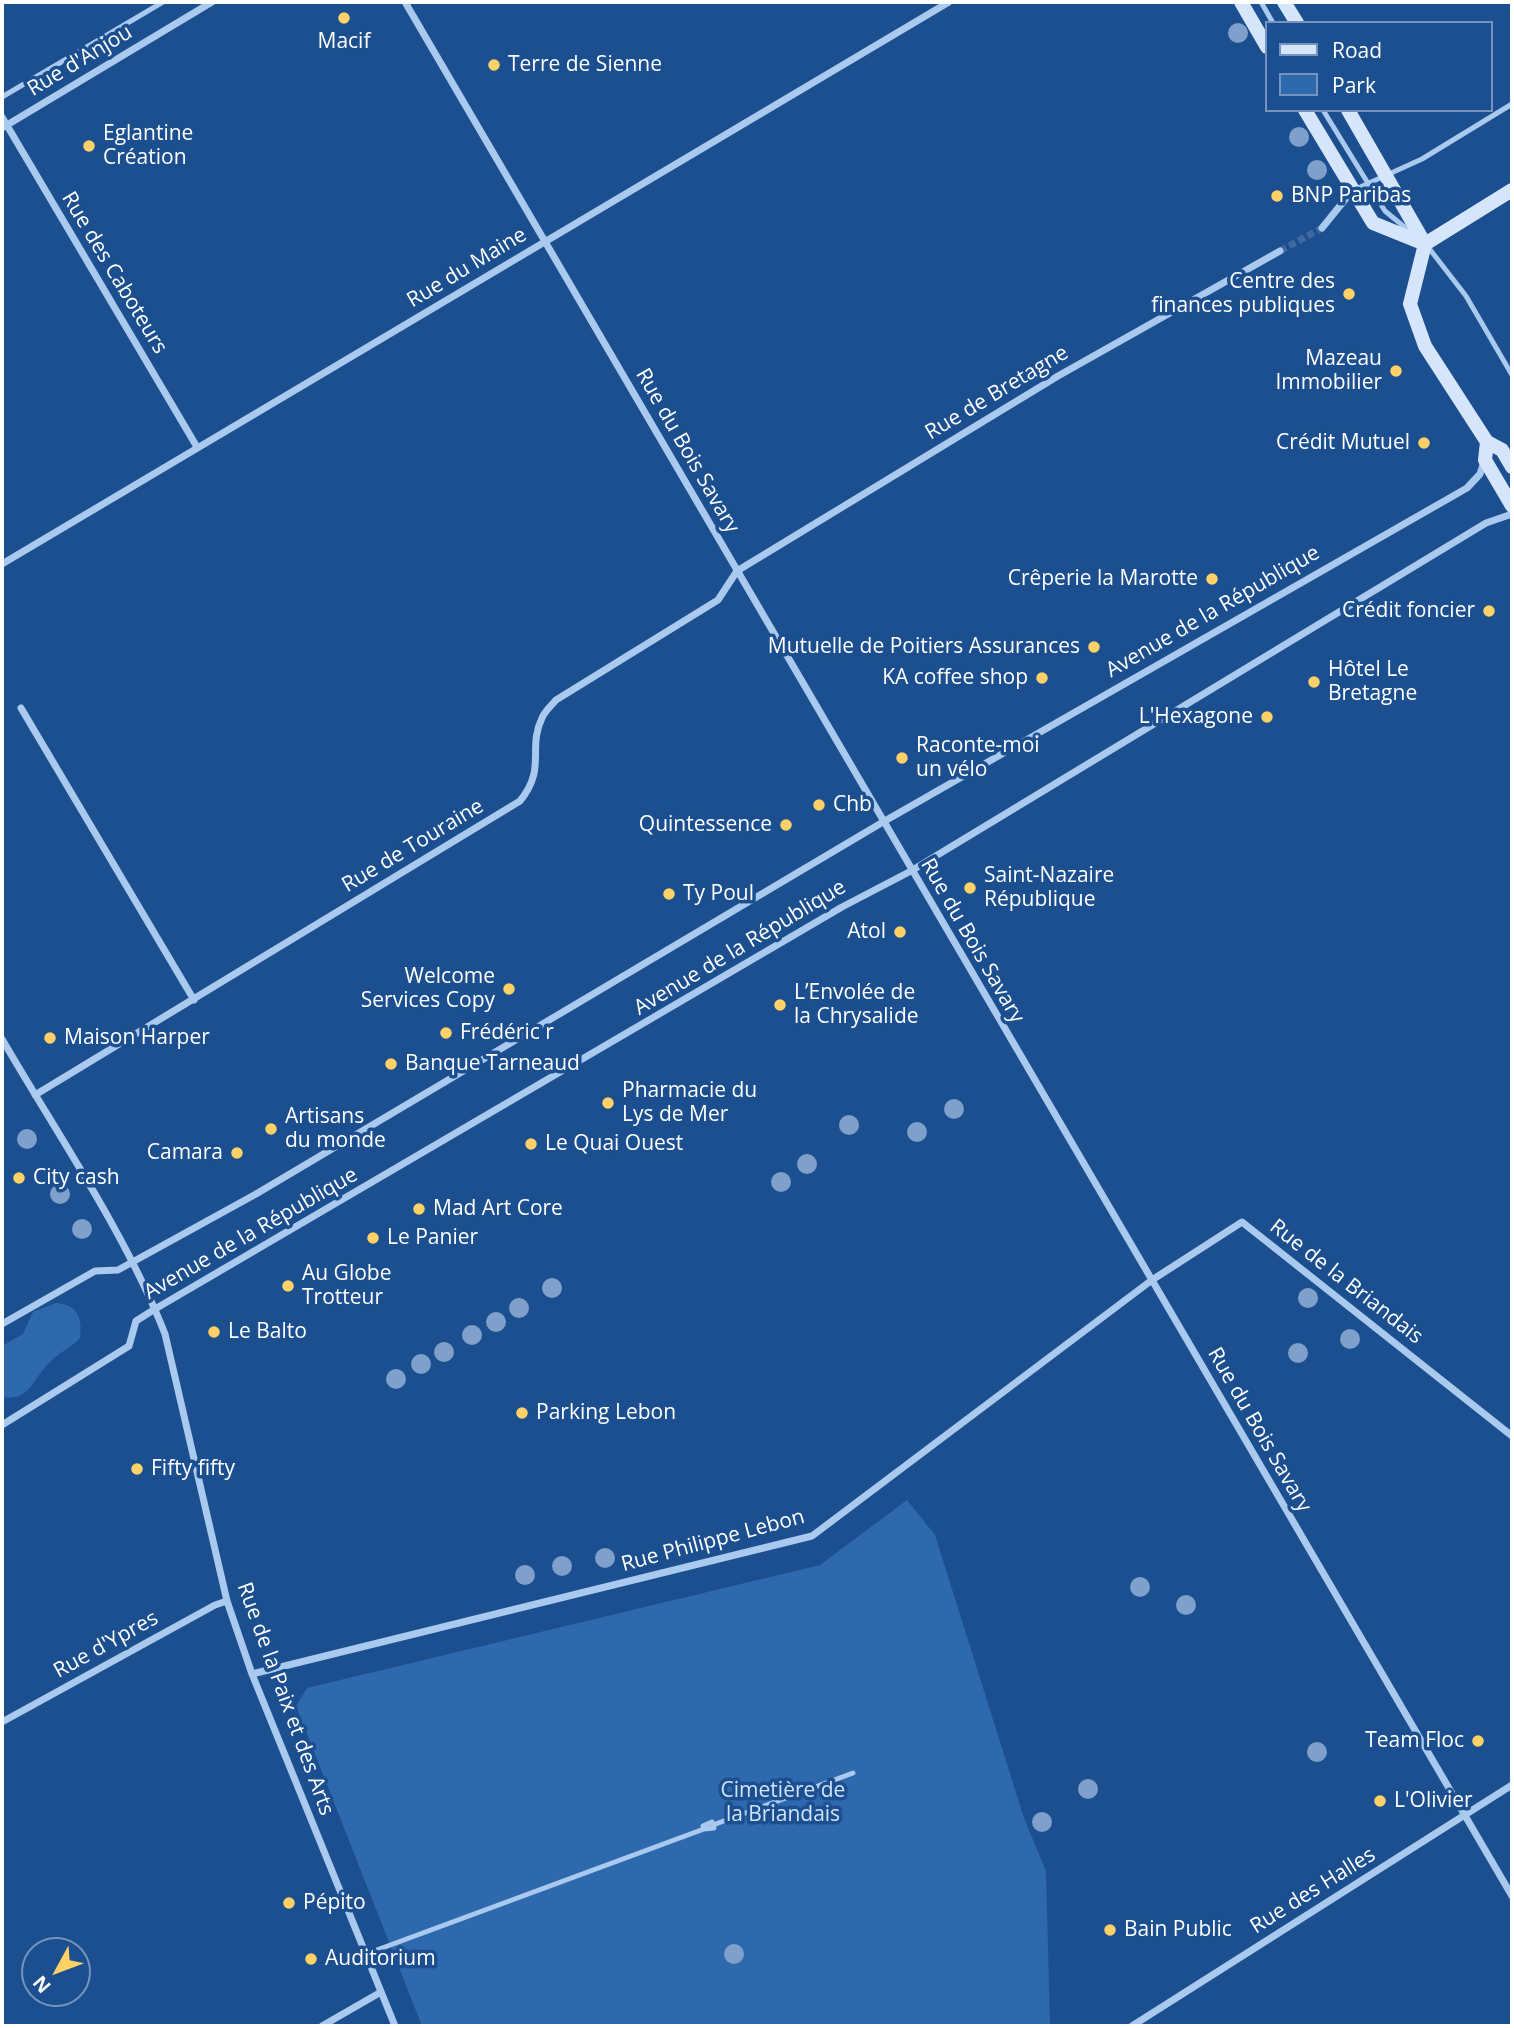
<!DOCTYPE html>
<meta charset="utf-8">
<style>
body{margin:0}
#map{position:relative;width:1514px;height:2028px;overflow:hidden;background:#1b4f8f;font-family:"Open Sans",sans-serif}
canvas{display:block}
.frame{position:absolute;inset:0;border:4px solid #fff;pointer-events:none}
.legend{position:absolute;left:1265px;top:21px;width:228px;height:91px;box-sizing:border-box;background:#1b4f8f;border:2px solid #7695bc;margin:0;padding:9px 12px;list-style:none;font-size:21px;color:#fff}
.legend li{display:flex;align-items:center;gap:14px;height:35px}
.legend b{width:35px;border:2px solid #7695bc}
.north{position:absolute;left:21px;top:1937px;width:70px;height:70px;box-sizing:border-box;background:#1b4f8f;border:2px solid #7695bc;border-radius:50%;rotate:229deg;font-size:19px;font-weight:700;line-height:28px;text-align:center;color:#fff}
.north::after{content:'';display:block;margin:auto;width:24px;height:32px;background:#ffd166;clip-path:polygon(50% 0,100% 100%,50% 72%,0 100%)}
</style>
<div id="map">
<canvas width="1514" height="2028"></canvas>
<div class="frame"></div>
<ul class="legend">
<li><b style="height:9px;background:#d6e6fa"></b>Road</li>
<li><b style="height:19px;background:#2e69ad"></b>Park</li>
</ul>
<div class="north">N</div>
</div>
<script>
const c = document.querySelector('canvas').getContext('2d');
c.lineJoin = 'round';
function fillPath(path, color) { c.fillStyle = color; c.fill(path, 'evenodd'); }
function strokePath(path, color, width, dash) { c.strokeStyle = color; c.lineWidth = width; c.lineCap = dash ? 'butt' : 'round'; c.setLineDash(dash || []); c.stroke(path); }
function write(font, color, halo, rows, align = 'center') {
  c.font = font + ' "Open Sans",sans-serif'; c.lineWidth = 7; c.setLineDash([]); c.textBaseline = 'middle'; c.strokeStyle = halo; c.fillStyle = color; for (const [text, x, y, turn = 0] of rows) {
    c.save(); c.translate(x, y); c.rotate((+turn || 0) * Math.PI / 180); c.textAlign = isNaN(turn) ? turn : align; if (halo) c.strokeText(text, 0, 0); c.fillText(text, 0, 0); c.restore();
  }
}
fillPath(new Path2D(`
 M56 1303C77 1304 83 1318 80 1338 71 1348 58 1353 49 1363 33 1379 29 1402 2 1397V1346L23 1334 33 1312Z
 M907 1500 935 1535 1024 1818 1046 1871 1050 2026H422L296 1706 307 1688 820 1565Z`), '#2e69ad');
strokePath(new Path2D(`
 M1280 251 1322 228`), '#3d69a0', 7, [7, 3.5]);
strokePath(new Path2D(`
 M1261 2 1273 23
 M2 97 163 2
 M1323 110 1385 211 1413 234
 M1356 189 1422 159 1512 104
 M1428 247 1466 296 1512 375
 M713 1825 853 1773
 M366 1954 704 1829 714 1828 712 1822 703 1826 704 1829`), '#a9c9ee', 5);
strokePath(new Path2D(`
 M405 2 1512 1896
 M2 117 197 447
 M2 128 212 2
 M1322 228 1352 191
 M2 564 949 2
 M21 708 194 1000
 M2 1039C57 1134 125 1232 165 1334L227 1601 252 1674 395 2026
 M35 1095 520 801C547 768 527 749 542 718 545 711 551 706 556 700L718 600 737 571 1058 376 1280 251
 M2 1324 95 1271 118 1270 256 1194 883 822 1467 488 1480 474 1484 462
 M2 1425 129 1346 136 1321 155 1309 842 907 911 871 1486 523 1512 514
 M252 1674 812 1536 1152 1280 1242 1222 1512 1436
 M2 1722 215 1605 227 1601
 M322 2026 381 1992
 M1132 2026 1512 1785`), '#a9c9ee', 7);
strokePath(new Path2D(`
 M1241 2 1267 47
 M1284 2 1297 23
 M1305 110 1373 223 1425 244
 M1348 110 1425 244 1410 304 1425 346 1487 442 1502 450 1512 467
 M1425 244 1512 190
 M1487 442 1485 460 1512 506`), '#d6e6fa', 14);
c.fillStyle = '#7ea0ca';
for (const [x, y] of [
 [1238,33],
 [1299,137],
 [1317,170],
 [954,1109],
 [849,1125],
 [917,1132],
 [27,1139],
 [807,1164],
 [781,1182],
 [60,1194],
 [82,1229],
 [552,1288],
 [1308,1298],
 [519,1308],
 [496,1322],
 [472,1335],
 [1350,1339],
 [444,1352],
 [1298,1353],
 [421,1364],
 [396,1379],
 [605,1558],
 [562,1566],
 [525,1575],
 [1140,1587],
 [1186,1605],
 [1317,1752],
 [1088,1789],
 [1042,1822],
 [734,1954]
]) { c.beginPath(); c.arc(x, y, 10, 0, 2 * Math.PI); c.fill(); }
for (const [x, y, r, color] of [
 [344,18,7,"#ffd166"],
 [494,65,7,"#ffd166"],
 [89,146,7,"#ffd166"],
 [1277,196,7,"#ffd166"],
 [1349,294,7,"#ffd166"],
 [1396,371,7,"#ffd166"],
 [1424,443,7,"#ffd166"],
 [1212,579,7,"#ffd166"],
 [1489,611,7,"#ffd166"],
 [1094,647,7,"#ffd166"],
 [1042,678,7,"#ffd166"],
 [1314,682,7,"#ffd166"],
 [1267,717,7,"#ffd166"],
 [902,758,7,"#ffd166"],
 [819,805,7,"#ffd166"],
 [786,825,7,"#ffd166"],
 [970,888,7,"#ffd166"],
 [669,894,7,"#ffd166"],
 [900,932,7,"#ffd166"],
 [509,989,7,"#ffd166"],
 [780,1005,7,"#ffd166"],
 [446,1033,7,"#ffd166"],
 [50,1038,7,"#ffd166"],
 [391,1064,7,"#ffd166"],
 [608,1103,7,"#ffd166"],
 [271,1129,7,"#ffd166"],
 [531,1144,7,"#ffd166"],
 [237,1153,7,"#ffd166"],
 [19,1178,7,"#ffd166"],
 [419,1209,7,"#ffd166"],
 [373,1238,7,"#ffd166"],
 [288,1286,7,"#ffd166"],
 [214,1332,7,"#ffd166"],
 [522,1413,7,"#ffd166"],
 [137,1469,7,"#ffd166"],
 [1478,1741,7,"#ffd166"],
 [1380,1801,7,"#ffd166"],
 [289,1903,7,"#ffd166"],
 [1110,1930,7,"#ffd166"],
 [311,1959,7,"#ffd166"]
]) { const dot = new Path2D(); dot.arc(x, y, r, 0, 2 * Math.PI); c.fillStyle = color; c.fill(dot); strokePath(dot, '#1b4f8f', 2.5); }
write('21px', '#fff', '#1b4f8f', [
 ["Macif",344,42,"center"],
 ["Terre de Sienne",508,65],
 ["Eglantine",103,134],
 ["Création",103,158],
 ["BNP Paribas",1291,196],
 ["Centre des",1335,282,"right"],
 ["finances publiques",1335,306,"right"],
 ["Mazeau",1382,359,"right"],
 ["Immobilier",1382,383,"right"],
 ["Crédit Mutuel",1410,443,"right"],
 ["Crêperie la Marotte",1198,579,"right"],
 ["Crédit foncier",1475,611,"right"],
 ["Mutuelle de Poitiers Assurances",1080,647,"right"],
 ["Hôtel Le",1328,670],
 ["Bretagne",1328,694],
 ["KA coffee shop",1028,678,"right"],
 ["L'Hexagone",1253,717,"right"],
 ["Raconte-moi",916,746],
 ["un vélo",916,770],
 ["Chb",833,805],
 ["Quintessence",772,825,"right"],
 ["Saint-Nazaire",984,876],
 ["République",984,900],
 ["Ty Poul",683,894],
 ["Atol",886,932,"right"],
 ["Welcome",495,977,"right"],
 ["Services Copy",495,1001,"right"],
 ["L’Envolée de",794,993],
 ["la Chrysalide",794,1017],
 ["Frédéric r",460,1033],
 ["Maison Harper",64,1038],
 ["Banque Tarneaud",405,1064],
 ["Pharmacie du",622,1091],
 ["Lys de Mer",622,1115],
 ["Artisans",285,1117],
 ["du monde",285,1141],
 ["Le Quai Ouest",545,1144],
 ["Camara",223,1153,"right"],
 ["City cash",33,1178],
 ["Mad Art Core",433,1209],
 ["Le Panier",387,1238],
 ["Au Globe",302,1274],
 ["Trotteur",302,1298],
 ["Le Balto",228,1332],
 ["Parking Lebon",536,1413],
 ["Fifty fifty",151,1469],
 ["Team Floc",1464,1741,"right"],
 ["L'Olivier",1394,1801],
 ["Pépito",303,1903],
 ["Bain Public",1124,1930],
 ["Auditorium",325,1959]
], 'left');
write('21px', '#fff', '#1b4f8f', [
 ["Rue d'Anjou",80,61,-31],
 ["Rue du Maine",467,268,-31],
 ["Rue des Caboteurs",114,273,59],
 ["Rue de Bretagne",997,393,-31],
 ["Rue du Bois Savary",687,451,60],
 ["Avenue de la République",1213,612,-30],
 ["Rue de Touraine",413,846,-31],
 ["Rue du Bois Savary",972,941,60],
 ["Avenue de la République",740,948,-31],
 ["Avenue de la République",251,1234,-30],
 ["Rue de la Briandais",1346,1282,38],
 ["Rue du Bois Savary",1259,1430,60],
 ["Rue Philippe Lebon",713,1541,-15],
 ["Rue d'Ypres",106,1645,-29],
 ["Rue de la Paix et des Arts",285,1699,70],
 ["Rue des Halles",1313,1891,-32]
]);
write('21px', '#cfe3fa', '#1b4f8f', [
 ["Cimetière de",783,1791],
 ["la Briandais",783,1815]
]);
</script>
